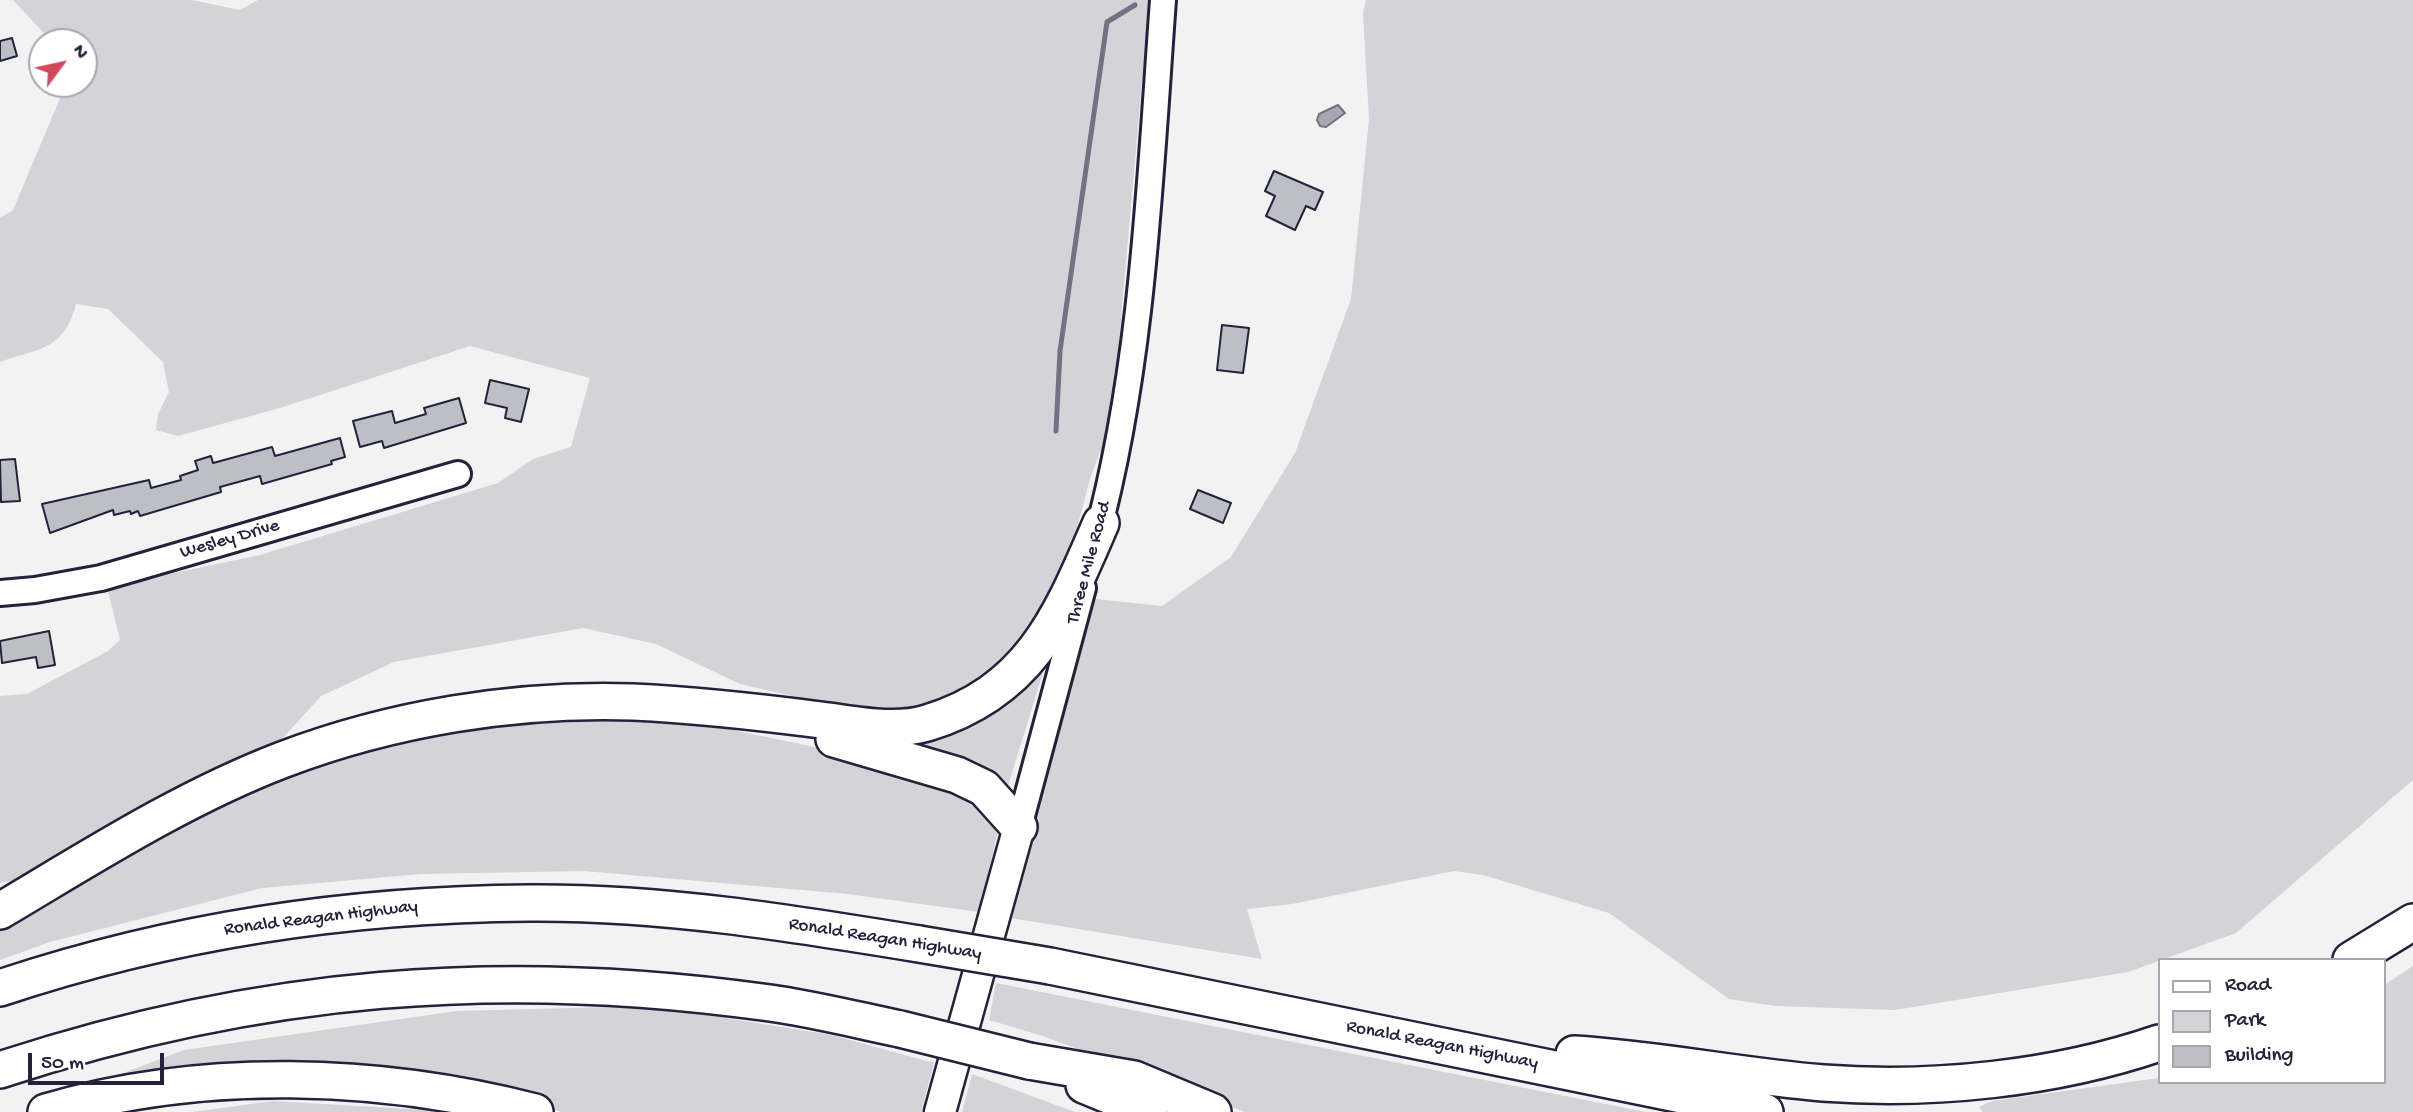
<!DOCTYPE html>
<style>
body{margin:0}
#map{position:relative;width:2413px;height:1112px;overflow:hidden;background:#f2f2f3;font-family:"Gochi Hand",sans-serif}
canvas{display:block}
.legend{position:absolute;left:2158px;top:958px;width:228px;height:126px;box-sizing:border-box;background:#fff;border:2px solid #a7a7b1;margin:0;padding:9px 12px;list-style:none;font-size:21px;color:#22223b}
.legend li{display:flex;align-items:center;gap:14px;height:35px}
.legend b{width:35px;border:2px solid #a7a7b1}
.north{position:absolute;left:28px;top:28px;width:70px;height:70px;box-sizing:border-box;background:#fff;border:2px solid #a7a7b1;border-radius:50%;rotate:57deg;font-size:19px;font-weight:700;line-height:28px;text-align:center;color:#22223b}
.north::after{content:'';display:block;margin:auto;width:24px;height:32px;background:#d1495b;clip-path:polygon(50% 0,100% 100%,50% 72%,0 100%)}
.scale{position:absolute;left:28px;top:1053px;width:136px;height:32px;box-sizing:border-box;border:4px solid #22223b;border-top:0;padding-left:9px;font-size:21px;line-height:24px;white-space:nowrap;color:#22223b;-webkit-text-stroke:5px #fff;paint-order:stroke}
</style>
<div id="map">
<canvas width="2413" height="1112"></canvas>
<ul class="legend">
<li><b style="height:9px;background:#fff"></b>Road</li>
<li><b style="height:19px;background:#d3d3d8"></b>Park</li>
<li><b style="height:19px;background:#bebec6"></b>Building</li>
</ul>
<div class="north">N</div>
<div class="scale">50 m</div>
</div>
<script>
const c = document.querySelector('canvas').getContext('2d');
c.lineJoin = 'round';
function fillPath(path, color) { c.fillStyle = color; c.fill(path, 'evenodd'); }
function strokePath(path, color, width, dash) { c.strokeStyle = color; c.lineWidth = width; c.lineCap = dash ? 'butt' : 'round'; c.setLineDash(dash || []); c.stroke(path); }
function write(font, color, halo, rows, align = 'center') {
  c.font = font + ' "Gochi Hand",sans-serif'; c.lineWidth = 6; c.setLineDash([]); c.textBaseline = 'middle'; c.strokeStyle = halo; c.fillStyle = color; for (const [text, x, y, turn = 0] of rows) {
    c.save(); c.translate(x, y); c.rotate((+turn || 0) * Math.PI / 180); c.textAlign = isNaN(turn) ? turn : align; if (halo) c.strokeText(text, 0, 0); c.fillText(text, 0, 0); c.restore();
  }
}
fillPath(new Path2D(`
 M13 0H192L240 10 258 0H1149L1119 343 1104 443 1091 475 1072 547 1044 610 1012 660 936 705 868 713 740 684 656 644 583 628 394 662 321 696 282 739 195 784 32 877 0 883V696L27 694 108 651 120 640 107 587 260 555 498 483 533 459 571 447 590 378 470 346 280 408 178 436 156 430 158 414 169 392 163 362 108 309 76 304C64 350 40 348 0 362V218L13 210 66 84H84V42H52Z
 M1366 0H2413V780L2236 933 2128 972 1895 1010 1776 1006 1729 999 1609 913 1483 875 1454 871 1292 904 1247 909 1262 959 1011 918 1095 599 1162 606 1231 557 1295 453 1351 299 1369 119 1363 13Z
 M1044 658 1046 663 1007 789 871 734Z
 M617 720 723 728 829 750 962 788 999 827 979 912 848 894 584 871 421 874 262 888 50 942 0 960V925L220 801 371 745 469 727Z
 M2413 966V1112H1983L1979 1107 1992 1101 2159 1078V1082H2383V986Z
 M996 983 1646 1112H1245L1043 1036 989 1020Z
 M650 1006 832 1035 934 1063 921 1112H562L504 1094 367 1071 50 1101 184 1050 457 1011Z
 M972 1074 1075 1112H962Z
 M273 1101 442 1111 444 1112H192Z`), '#d3d3d8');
const water = new Path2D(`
 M1338 105 1345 113 1326 127 1320 126 1317 120 1319 114Z`);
fillPath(water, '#a8a8b2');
strokePath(water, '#727282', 2);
strokePath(new Path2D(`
 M1056 431 1060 351 1107 22 1135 5`), '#727282', 5);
const building = new Path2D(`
 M12 38 17 56 0 61V41Z
 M1274 171 1323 192 1315 210 1306 206 1295 230 1266 216 1275 196 1265 191Z
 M1222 325 1249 328 1243 373 1217 370Z
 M490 380 529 389 521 422 505 418 507 408 485 403Z
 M459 398 466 423 384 448 382 441 360 447 353 421 392 411 395 423 426 414 424 408Z
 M340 438 345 457 331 461 332 464 262 484 260 476 220 487 221 492 140 516 138 511 131 514 130 511 114 515 113 510 50 533 42 504 149 480 151 488 181 480 180 476 198 470 195 461 211 456 213 463 272 447 275 456Z
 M15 459 20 501 1 502 0 460Z
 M1198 490 1231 503 1223 523 1190 509Z
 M49 631 55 665 38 668 36 657 2 663 0 641Z`);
fillPath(building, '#bebec6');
strokePath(building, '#22223b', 2);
const minor = new Path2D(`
 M1096 539C1143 367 1150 178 1163 0
 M0 593 35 590 101 578 458 474
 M1019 827 1083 588`);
const major = new Path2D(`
 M940 1112 1019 827`);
const highway = new Path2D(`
 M834 739 957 775 984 788 1019 827
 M0 911C91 857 183 798 282 760 392 718 516 698 633 702 696 705 759 712 821 720 855 724 893 733 927 723 1032 691 1061 615 1101 523
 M2351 960 2413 922
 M1050 966 1765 1112
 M0 988C171 931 350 904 530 903 661 902 791 923 919 944
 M1574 1054C1657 1059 1739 1076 1823 1083 1933 1091 2054 1079 2159 1043
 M1029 1061 1134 1079 1213 1112
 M0 1070C258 985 500 965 770 1003 813 1009 857 1020 900 1029
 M1084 1085 1149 1112
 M46 1112C203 1066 379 1072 535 1112`);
strokePath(minor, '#22223b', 30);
strokePath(major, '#22223b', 35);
strokePath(highway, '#22223b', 40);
strokePath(minor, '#fff', 24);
strokePath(major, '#fff', 30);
strokePath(highway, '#fff', 35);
const highwayBridge = new Path2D(`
 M919 944 1050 966
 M900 1029 1029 1061`);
strokePath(highwayBridge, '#22223b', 40, []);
strokePath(highwayBridge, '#fff', 35);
write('19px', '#22223b', '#fff', [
 ["Wesley Drive",230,540,-16],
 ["Three Mile Road",1090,563,-75],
 ["Ronald Reagan Highway",321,919,-7],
 ["Ronald Reagan Highway",885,940,9],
 ["Ronald Reagan Highway",1442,1046,11]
]);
</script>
